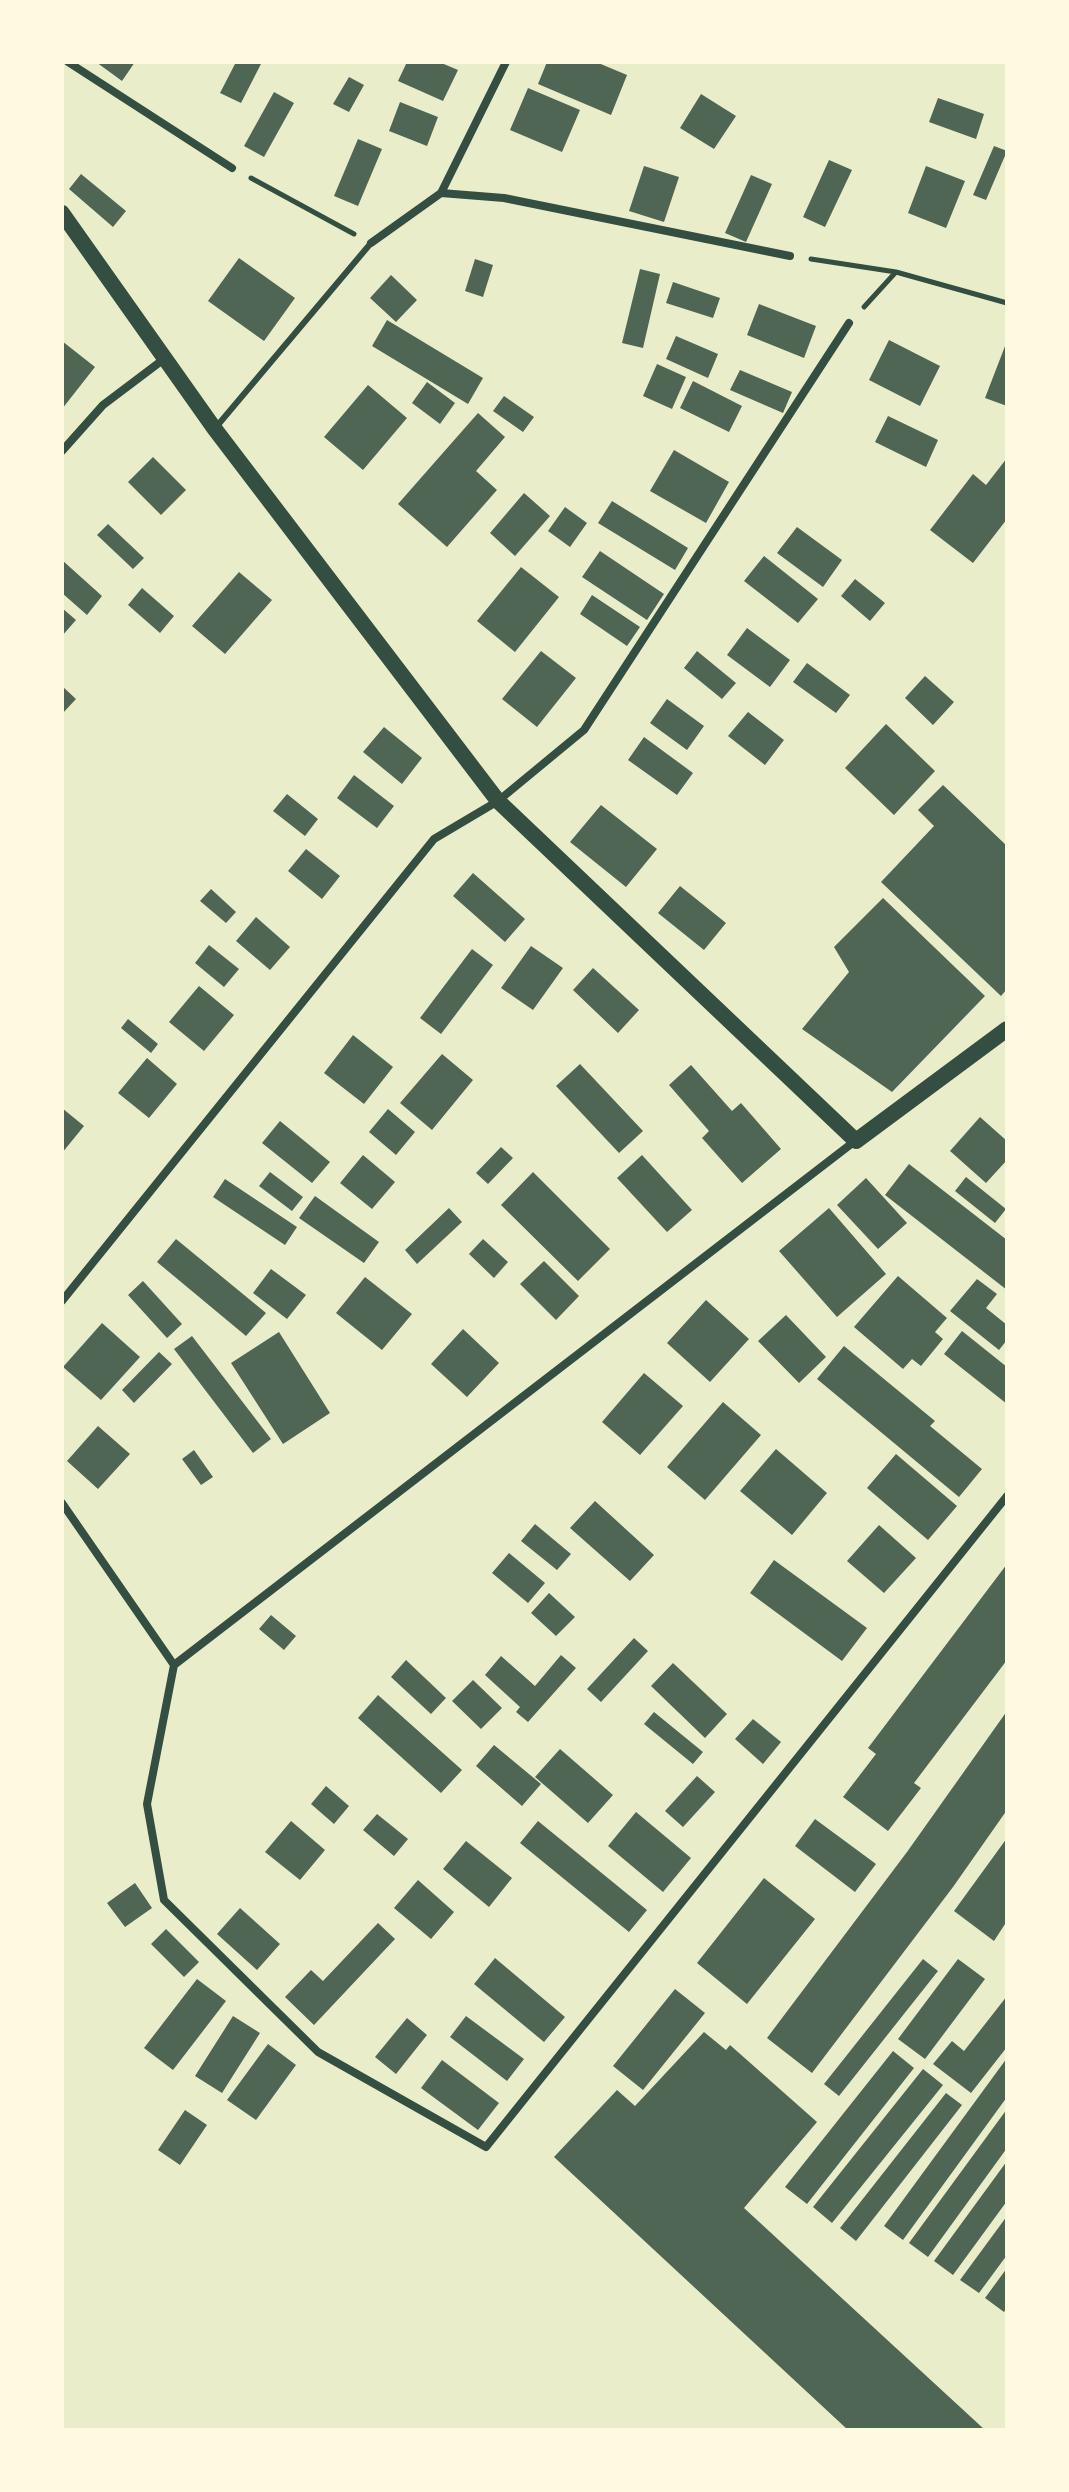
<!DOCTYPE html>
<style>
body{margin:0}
#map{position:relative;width:1069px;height:2492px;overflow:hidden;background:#e9edc9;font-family:Manrope,sans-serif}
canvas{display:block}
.frame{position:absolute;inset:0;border:64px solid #fefae0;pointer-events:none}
</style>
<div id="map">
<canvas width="1069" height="2492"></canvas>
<div class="frame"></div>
</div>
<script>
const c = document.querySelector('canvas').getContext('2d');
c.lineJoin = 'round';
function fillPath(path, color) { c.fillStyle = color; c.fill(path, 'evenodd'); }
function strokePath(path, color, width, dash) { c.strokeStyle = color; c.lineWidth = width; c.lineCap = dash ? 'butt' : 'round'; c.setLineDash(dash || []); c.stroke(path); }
fillPath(new Path2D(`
 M96 62H135L122 81Z
 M236 62H262L241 103 220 93Z
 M407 62H439L458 70 443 101 398 81Z
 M547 62H596L627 75 611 115 538 84Z
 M349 77 364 85 349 112 333 104Z
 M528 88 580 110 562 152 510 130Z
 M274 92 294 103 264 157 244 146Z
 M701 94 736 116 714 149 680 128Z
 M938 98 984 114 976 139 929 122Z
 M400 102 438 117 427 146 389 131Z
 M358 139 382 149 358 206 334 196Z
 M994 146 1007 151 986 200 973 195Z
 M829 160 852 170 825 227 803 217Z
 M644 166 679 177 664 222 629 211Z
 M926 166 965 181 946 228 908 213Z
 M81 174 126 211 113 227 69 189Z
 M751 175 772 184 746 242 725 233Z
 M239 258 295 298 264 341 208 301Z
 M475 259 493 265 483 297 465 291Z
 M640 269 660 274 643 348 622 343Z
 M391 275 417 300 396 322 370 298Z
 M673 282 720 298 713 318 666 303Z
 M759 304 816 326 804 358 747 335Z
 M387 320 483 378 468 404 372 346Z
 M676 336 718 354 708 378 666 359Z
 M889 340 940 366 920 406 869 380Z
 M62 341 95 367 62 409Z
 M1007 341V406L985 398Z
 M657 364 686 377 672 409 643 396Z
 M740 370 792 392 783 413 730 390Z
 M693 381 742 406 729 432 680 408Z
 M427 382 455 403 440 424 412 403Z
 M368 385 407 418 363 470 324 437Z
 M504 396 534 417 523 432 493 411Z
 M478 413 505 437 476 471 497 490 447 547 398 504Z
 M888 416 938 440 926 467 875 442Z
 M674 450 729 482 706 523 650 491Z
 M153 457 186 490 161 515 128 482Z
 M1007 458V519L973 563 930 530 973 474 986 485Z
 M524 493 550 516 515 556 490 533Z
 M612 501 688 548 675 570 598 523Z
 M565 507 587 523 570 547 548 531Z
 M108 524 144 558 133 569 97 535Z
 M797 527 842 560 823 587 777 553Z
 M600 551 664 594 647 620 582 577Z
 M764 556 818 599 798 623 744 581Z
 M62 560 102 596 87 615 62 593Z
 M521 567 559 597 515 652 477 621Z
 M239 572 272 600 225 654 192 626Z
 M855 579 885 603 870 621 841 596Z
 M142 588 174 616 160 633 128 605Z
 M592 595 640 627 627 646 580 614Z
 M62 608 76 620 62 636Z
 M747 628 790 660 770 687 727 655Z
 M541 651 576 678 537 727 502 699Z
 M697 651 736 683 722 699 684 668Z
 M807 663 850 695 836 713 793 682Z
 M925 676 954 702 933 725 905 698Z
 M62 686 76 699 62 714Z
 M667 699 704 726 687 750 650 723Z
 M748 712 784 740 765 765 728 736Z
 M886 724 935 771 894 815 845 768Z
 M384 727 422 758 402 784 363 752Z
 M644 737 693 773 677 795 628 760Z
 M354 775 394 806 377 828 337 798Z
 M943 785 1007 846V989L1001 996 881 882 934 826 918 810Z
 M287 794 318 819 305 836 273 811Z
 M601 805 657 849 626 887 570 842Z
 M306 849 340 876 322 899 288 871Z
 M473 873 525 919 505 942 453 896Z
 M680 886 726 923 704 950 658 913Z
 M211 889 236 912 226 923 200 901Z
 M883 898 985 996 892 1092 802 1029 849 972 834 947Z
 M256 917 290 947 270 970 236 941Z
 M209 945 239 969 224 987 195 963Z
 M531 946 563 968 533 1010 501 988Z
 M472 949 493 965 441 1034 420 1018Z
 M593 968 639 1010 618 1033 573 990Z
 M199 986 234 1015 204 1051 169 1022Z
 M128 1019 158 1044 151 1053 121 1028Z
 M353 1035 393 1067 364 1104 324 1073Z
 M442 1054 473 1080 432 1130 400 1103Z
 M147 1058 177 1084 149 1118 118 1093Z
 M580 1064 643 1131 619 1153 556 1086Z
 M691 1065 732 1111 741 1103 781 1149 742 1183 702 1138 709 1131 669 1085Z
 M62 1108 84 1126 62 1153Z
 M388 1109 415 1132 396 1155 369 1132Z
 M980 1117 1007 1141V1160L986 1183 950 1151Z
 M280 1121 330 1162 312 1183 262 1143Z
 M501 1147 513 1158 488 1184 476 1173Z
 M363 1155 395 1182 372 1209 340 1183Z
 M642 1155 692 1210 667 1232 617 1178Z
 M909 1164 1007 1240V1290L885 1195Z
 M270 1172 303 1197 292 1211 259 1186Z
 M533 1172 610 1249 578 1281 501 1205Z
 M966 1177 1006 1209 995 1223 955 1191Z
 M866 1178 907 1223 878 1249 837 1205Z
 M225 1179 297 1227 285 1245 213 1197Z
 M315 1196 379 1242 364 1263 299 1218Z
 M449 1208 462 1222 417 1264 405 1250Z
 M829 1208 886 1274 837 1317 779 1251Z
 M176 1239 266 1313 246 1336 157 1262Z
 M483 1239 508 1262 494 1278 469 1254Z
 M544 1261 579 1296 556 1320 520 1284Z
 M271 1269 306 1295 287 1319 253 1293Z
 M898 1276 947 1318 935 1332 943 1339 921 1366 912 1359 903 1369 854 1327Z
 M365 1277 412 1314 382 1350 336 1313Z
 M977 1279 997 1294 986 1308 1007 1325V1340L999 1350 950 1311Z
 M143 1281 182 1324 167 1338 128 1295Z
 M706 1300 749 1339 710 1382 667 1343Z
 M786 1315 826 1357 799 1383 758 1341Z
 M102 1323 140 1357 101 1400 63 1367Z
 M463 1329 499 1363 467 1397 431 1364Z
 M962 1331 1007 1367V1404L944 1354Z
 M279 1332 330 1413 283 1444 231 1363Z
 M192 1336 271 1439 253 1453 174 1349Z
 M844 1346 935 1421 930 1426 982 1469 959 1497 817 1379Z
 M159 1352 172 1364 134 1403 122 1390Z
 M644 1373 683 1406 640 1455 602 1422Z
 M723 1402 761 1435 705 1500 667 1467Z
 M98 1426 130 1454 98 1489 67 1461Z
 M776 1449 827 1493 792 1535 740 1491Z
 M194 1450 213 1477 201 1485 182 1459Z
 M896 1454 957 1506 928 1540 867 1488Z
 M595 1501 654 1555 630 1581 570 1528Z
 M535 1524 571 1554 557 1570 521 1541Z
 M879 1525 916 1558 884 1593 847 1561Z
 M509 1553 545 1583 528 1603 492 1573Z
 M774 1560 867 1628 842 1661 750 1593Z
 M1007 1564V1660L914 1783 921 1788 888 1831 843 1797 876 1754 868 1748Z
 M549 1593 575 1617 556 1636 531 1613Z
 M271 1615 296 1636 284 1650 259 1629Z
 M634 1638 648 1651 601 1702 587 1689Z
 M561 1655 576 1668 528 1722 516 1712 520 1707 485 1675 501 1656 535 1686Z
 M406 1660 446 1698 431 1714 391 1677Z
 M673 1663 727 1714 705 1738 651 1686Z
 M473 1680 502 1708 481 1729 452 1701Z
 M378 1695 462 1770 441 1793 358 1718Z
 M1007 1711V1810L953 1887 812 2073 767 2038 907 1852Z
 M654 1712 703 1752 693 1764 644 1724Z
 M753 1719 781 1742 763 1764 735 1739Z
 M494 1745 541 1784 522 1806 476 1766Z
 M560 1749 613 1795 588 1823 535 1777Z
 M697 1776 715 1792 683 1827 665 1811Z
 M326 1786 349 1806 334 1824 311 1804Z
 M636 1812 691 1858 663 1892 608 1846Z
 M377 1814 408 1839 394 1856 363 1830Z
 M815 1819 876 1864 855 1892 795 1846Z
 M291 1821 325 1850 300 1880 265 1852Z
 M538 1821 647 1910 629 1932 520 1843Z
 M1007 1838V1921L994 1941 954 1911Z
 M466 1841 512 1878 489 1907 443 1869Z
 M764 1878 815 1919 747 2004 697 1963Z
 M418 1880 454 1912 431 1939 394 1908Z
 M135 1883 152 1908 125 1927 107 1903Z
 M240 1908 280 1944 257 1970 217 1934Z
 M378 1923 395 1939 314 2025 285 1997 311 1970 323 1981Z
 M166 1929 199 1962 184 1977 151 1944Z
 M495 1958 565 2017 544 2042 474 1984Z
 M923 1959 938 1971 839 2096 824 2084Z
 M958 1959 985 1979 925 2059 898 2039Z
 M197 1979 226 2001 173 2070 144 2048Z
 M675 1989 705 2013 643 2090 613 2066Z
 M1007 1996V2047L971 2093 933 2064 952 2041 964 2051Z
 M233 2016 260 2033 222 2093 195 2076Z
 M466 2016 524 2059 507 2081 450 2037Z
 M407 2018 427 2035 396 2074 375 2057Z
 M704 2032 726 2050 730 2045 817 2122 744 2208 985 2430H848L554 2157 617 2090 635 2106Z
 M268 2044 296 2065 256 2120 227 2100Z
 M893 2051 914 2068 807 2204 785 2187Z
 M1007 2058V2097L903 2240 884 2226Z
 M442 2060 499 2103 478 2130 421 2088Z
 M923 2069 943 2085 832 2223 813 2207Z
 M946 2093 962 2105 856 2241 840 2228Z
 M1007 2109V2148L928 2257 909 2243Z
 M185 2110 207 2125 180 2165 158 2150Z
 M1007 2161V2201L953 2275 934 2261Z
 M1007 2216V2255L979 2293 960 2280Z
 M1007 2268V2308L1004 2312 985 2298Z`), '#4f6655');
strokePath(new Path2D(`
 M251 178 354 234
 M811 259 896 272 1007 303
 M864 307 895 273`), '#344e41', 5);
strokePath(new Path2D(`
 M217 426 371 243`), '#344e41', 6);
strokePath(new Path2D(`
 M68 62 232 168
 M441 193 506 62
 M371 243 441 193 504 198 790 256
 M62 451 103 405 164 359
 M62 1301 434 839 498 801 584 730 849 323
 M62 1503 174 1665
 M174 1665 147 1804 164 1900 318 2052 486 2147 1007 1496
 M174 1665 855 1141`), '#344e41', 8);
strokePath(new Path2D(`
 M62 213 214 428 498 801 856 1141 1007 1029`), '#344e41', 16);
</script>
